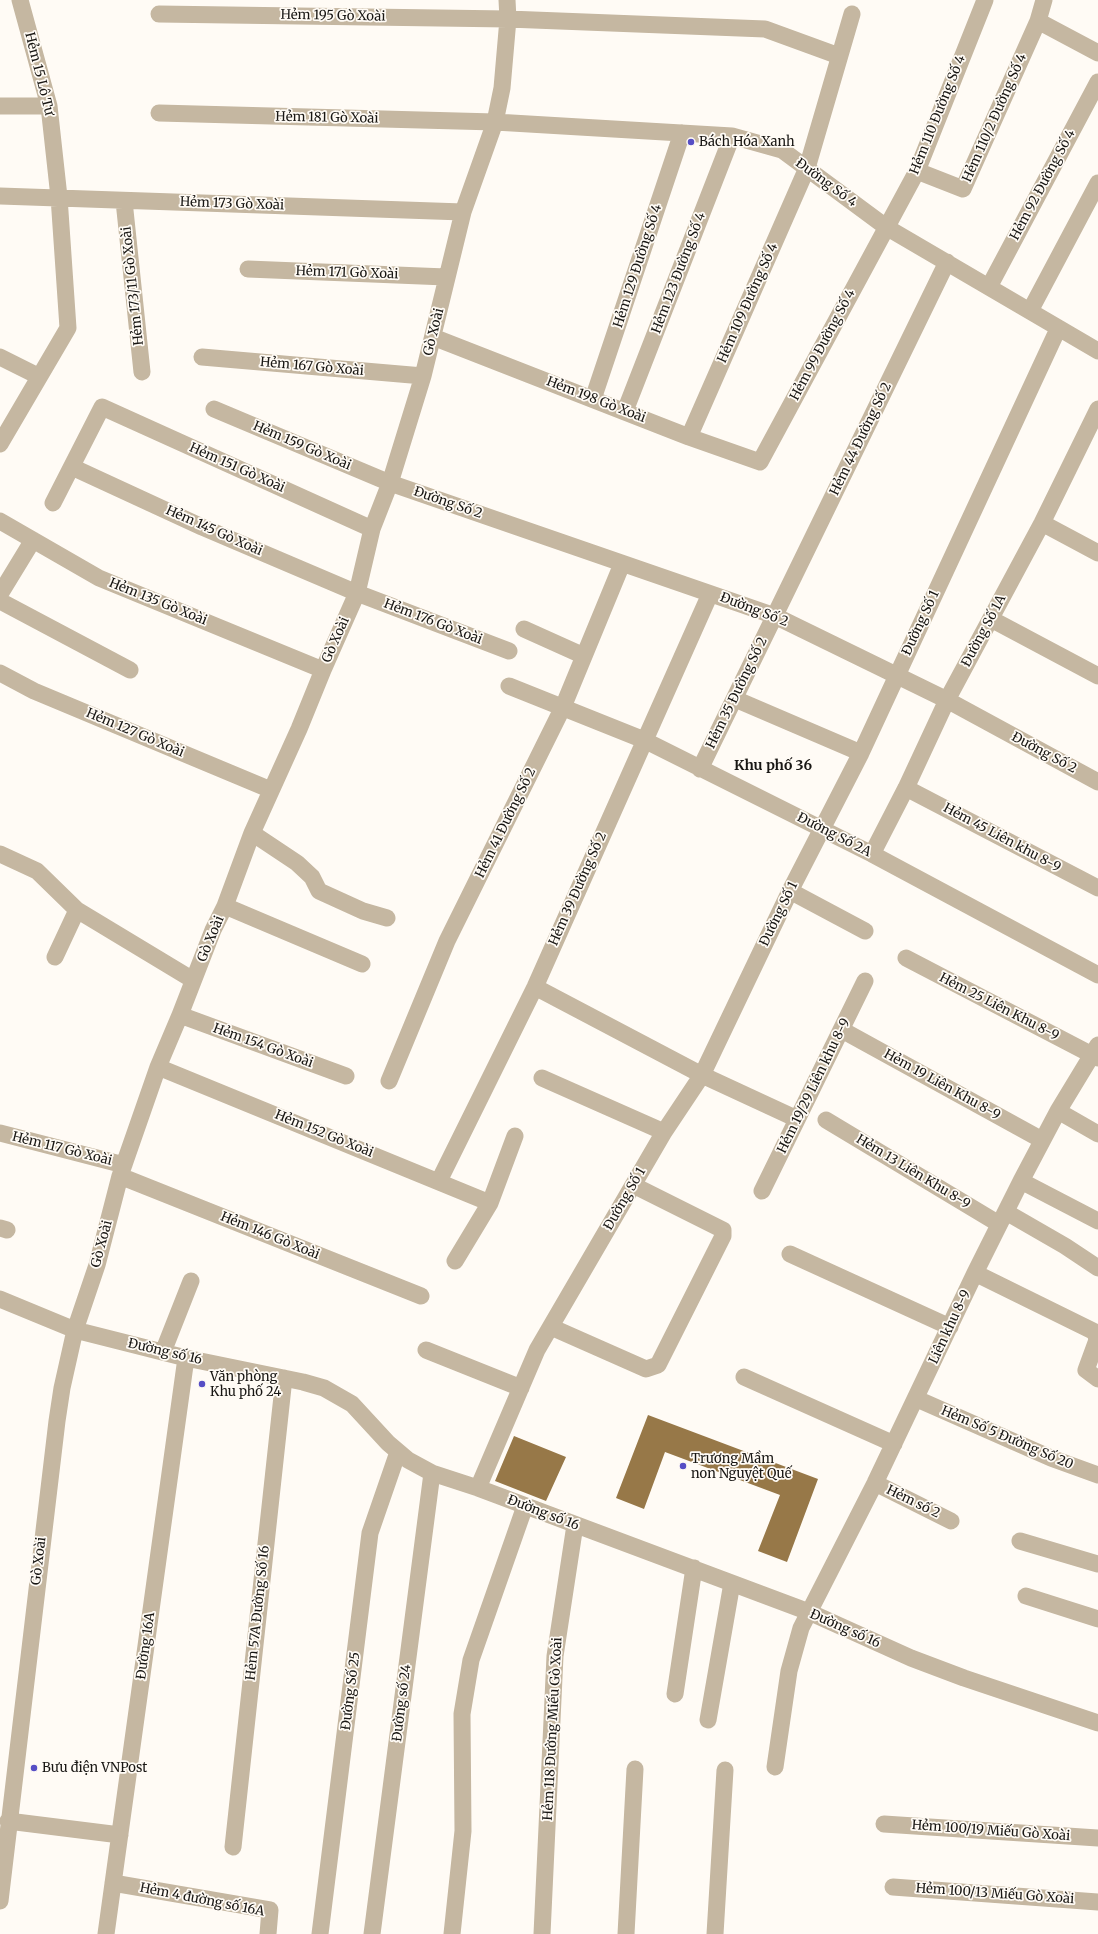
<!DOCTYPE html>
<meta charset="utf-8">
<style>
body{margin:0}
canvas{display:block;background:#fffbf5}
</style>
<canvas width="1098" height="1934"></canvas>
<script>
const c = document.querySelector('canvas').getContext('2d');
c.lineJoin = 'round';
function fillPath(path, color) { c.fillStyle = color; c.fill(path, 'evenodd'); }
function strokePath(path, color, width, dash) { c.strokeStyle = color; c.lineWidth = width; c.lineCap = dash ? 'butt' : 'round'; c.setLineDash(dash || []); c.stroke(path); }
function write(font, color, halo, rows, align = 'center') {
  c.font = font + ' Merriweather,serif'; c.lineWidth = 3.5; c.setLineDash([]); c.textBaseline = 'middle'; c.strokeStyle = halo; c.fillStyle = color; for (const [text, x, y, turn = 0] of rows) {
    c.save(); c.translate(x, y); c.rotate((+turn || 0) * Math.PI / 180); c.textAlign = isNaN(turn) ? turn : align; if (halo) c.strokeText(text, 0, 0); c.fillText(text, 0, 0); c.restore();
  }
}
fillPath(new Path2D(`
 M648 1415 818 1479 787 1562 758 1551 780 1495 665 1452 644 1509 616 1498Z
 M514 1436 566 1457 546 1501 495 1481Z`), '#977848');
strokePath(new Path2D(`
 M159 14 508 19 765 29 839 56
 M1038 21 1098 53
 M0 106H49
 M159 113 495 122 732 136 782 150 886 227 1098 351
 M917 171 963 189 1038 21 1044 0
 M0 196 463 212
 M124 201 142 372
 M248 269 446 277
 M989 287 1098 82
 M1030 311 1098 183
 M433 337 689 437 760 462 917 171 985 0
 M0 357 38 376
 M202 357 423 376
 M593 399 682 133
 M214 409 390 483 775 616 947 700 1098 782
 M625 411 732 136
 M689 437 807 168 852 14
 M0 444 68 328 59 197 49 106 20 0
 M72 467 202 527 357 593 509 651
 M53 503 102 407 372 529
 M0 521 99 578 323 670
 M1042 523 1098 553
 M0 594 33 540
 M0 601 130 670
 M991 619 1098 676
 M524 629 584 656
 M0 673 34 691 271 790
 M509 686 644 740 872 854 1098 975
 M735 699 861 753
 M700 769 947 262
 M906 788 1098 888
 M252 833 297 863 312 877 319 891 363 911 387 918
 M0 854 37 871 77 910 193 980
 M872 854 906 788 947 700 1042 523 1098 409
 M790 891 865 931
 M225 906 362 964
 M55 957 77 910
 M906 958 1098 1058
 M535 987 702 1075 797 1119
 M180 1015 346 1076
 M842 1030 1042 1140
 M158 1067 490 1203
 M542 1078 664 1132
 M389 1081 447 941 563 707 622 564
 M1058 1111 1098 1134
 M826 1120 999 1224
 M0 1133 124 1165
 M120 1176 421 1296
 M439 1181 535 987 710 594
 M1021 1181 1098 1221
 M762 1191 865 981
 M1006 1212 1065 1246 1098 1268
 M0 1228 7 1230
 M790 1254 950 1327
 M455 1261 490 1203 515 1136
 M975 1273 1095 1332 1097 1340 1086 1370 1098 1379
 M0 1299 75 1330 186 1358 303 1382 324 1388 352 1404 388 1443 408 1460 432 1473 478 1488 809 1612 911 1658 964 1678 1098 1723
 M551 1327 646 1369 658 1365 723 1236V1230L633 1185
 M426 1350 521 1388
 M163 1352 191 1281
 M744 1377 894 1444
 M917 1399 1051 1458 1098 1475
 M875 1483 951 1521
 M478 1488 537 1350 664 1132 702 1075 790 891 861 753 1058 329
 M1020 1541 1098 1564
 M1026 1596 1098 1619
 M675 1694 694 1568
 M708 1720 732 1583
 M775 1767 789 1671 801 1628 875 1483 975 1273 1021 1181 1058 1111 1098 1045
 M8 1821 120 1835
 M884 1824 1098 1838
 M233 1847 284 1378
 M113 1883 270 1910 268 1934
 M893 1887 1098 1902
 M0 1901 57 1421 62 1388 75 1330 97 1265 120 1176 158 1067 180 1015 213 930 225 906 252 833 299 729 323 670 357 593 372 529 390 483 423 376 463 212 495 122 502 88 508 19 507 0
 M106 1934 186 1358
 M320 1934 370 1533 398 1452
 M372 1934 432 1473
 M452 1934 463 1831 462 1714 471 1660 525 1506
 M542 1934 555 1656 575 1525
 M626 1934 635 1769
 M715 1934 725 1770`), '#c5b7a1', 17);
for (const [x, y, r, color] of [
 [691,142,4,"#564ec5"],
 [202,1384,4,"#564ec5"],
 [683,1466,4,"#564ec5"],
 [34,1768,4,"#564ec5"]
]) { const dot = new Path2D(); dot.arc(x, y, r, 0, 2 * Math.PI); c.fillStyle = color; c.fill(dot); strokePath(dot, '#fffbf5', 1.5); }
write('13px', '#181613', '#fffbf5', [
 ["Hẻm 195 Gò Xoài",333,16,1],
 ["Hẻm 15 Lô Tư",39,74,76],
 ["Hẻm 110 Đường Số 4",938,115,-68],
 ["Hẻm 181 Gò Xoài",327,118,1],
 ["Hẻm 110/2 Đường Số 4",995,118,-66],
 ["Đường Số 4",826,183,36],
 ["Hẻm 92 Đường Số 4",1043,185,-62],
 ["Hẻm 173 Gò Xoài",232,204,2],
 ["Hẻm 129 Đường Số 4",638,266,-72],
 ["Hẻm 171 Gò Xoài",347,273,2],
 ["Hẻm 123 Đường Số 4",679,273,-69],
 ["Hẻm 173/11 Gò Xoài",133,286,-96],
 ["Hẻm 109 Đường Số 4",748,303,-66],
 ["Gò Xoài",434,332,-76],
 ["Hẻm 99 Đường Số 4",823,345,-62],
 ["Hẻm 167 Gò Xoài",312,367,5],
 ["Hẻm 198 Gò Xoài",596,400,21],
 ["Hẻm 44 Đường Số 2",861,439,-64],
 ["Hẻm 159 Gò Xoài",302,446,23],
 ["Hẻm 151 Gò Xoài",237,468,24],
 ["Đường Số 2",448,503,19],
 ["Hẻm 145 Gò Xoài",214,531,24],
 ["Hẻm 135 Gò Xoài",158,602,22],
 ["Đường Số 2",754,610,21],
 ["Hẻm 176 Gò Xoài",433,622,21],
 ["Đường Số 1",921,623,-65],
 ["Đường Số 1A",984,631,-62],
 ["Gò Xoài",336,640,-66],
 ["Hẻm 35 Đường Số 2",737,693,-64],
 ["Hẻm 127 Gò Xoài",135,733,23],
 ["Đường Số 2",1044,753,28],
 ["Hẻm 41 Đường Số 2",506,823,-64],
 ["Đường Số 2A",834,835,27],
 ["Hẻm 45 Liên khu 8-9",1002,838,28],
 ["Hẻm 39 Đường Số 2",578,889,-66],
 ["Đường Số 1",779,914,-64],
 ["Gò Xoài",211,939,-67],
 ["Hẻm 25 Liên Khu 8-9",999,1007,27],
 ["Hẻm 154 Gò Xoài",263,1046,20],
 ["Hẻm 19 Liên Khu 8-9",942,1085,29],
 ["Hẻm 19/29 Liên khu 8-9",814,1086,-64],
 ["Hẻm 152 Gò Xoài",324,1134,22],
 ["Hẻm 117 Gò Xoài",62,1149,14],
 ["Hẻm 13 Liên Khu 8-9",913,1172,31],
 ["Đường Số 1",625,1199,-60],
 ["Hẻm 146 Gò Xoài",270,1236,22],
 ["Gò Xoài",102,1244,-75],
 ["Liên khu 8-9",950,1327,-65],
 ["Đường số 16",165,1352,13],
 ["Hẻm Số 5 Đường Số 20",1007,1438,23],
 ["Hẻm số 2",913,1502,26],
 ["Đường số 16",543,1513,21],
 ["Gò Xoài",39,1561,-83],
 ["Hẻm 57A Đường Số 16",258,1613,-84],
 ["Đường số 16",845,1629,24],
 ["Đường 16A",146,1646,-82],
 ["Đường Số 25",351,1691,-83],
 ["Đường số 24",402,1703,-83],
 ["Hẻm 118 Đường Miếu Gò Xoài",553,1729,-87],
 ["Hẻm 100/19 Miếu Gò Xoài",991,1831,4],
 ["Hẻm 100/13 Miếu Gò Xoài",995,1894,4],
 ["Hẻm 4 đường số 16A",202,1900,11]
]);
write('13px', '#181613', '#fffbf5', [
 ["Bách Hóa Xanh",699,142],
 ["Văn phòng",210,1377],
 ["Khu phố 24",210,1392],
 ["Trương Mầm",691,1459],
 ["non Nguyệt Quế",691,1474],
 ["Bưu điện VNPost",42,1768]
], 'left');
write('bold 14px', '#181613', '#fffbf5', [
 ["Khu phố 36",773,766]
]);
</script>
